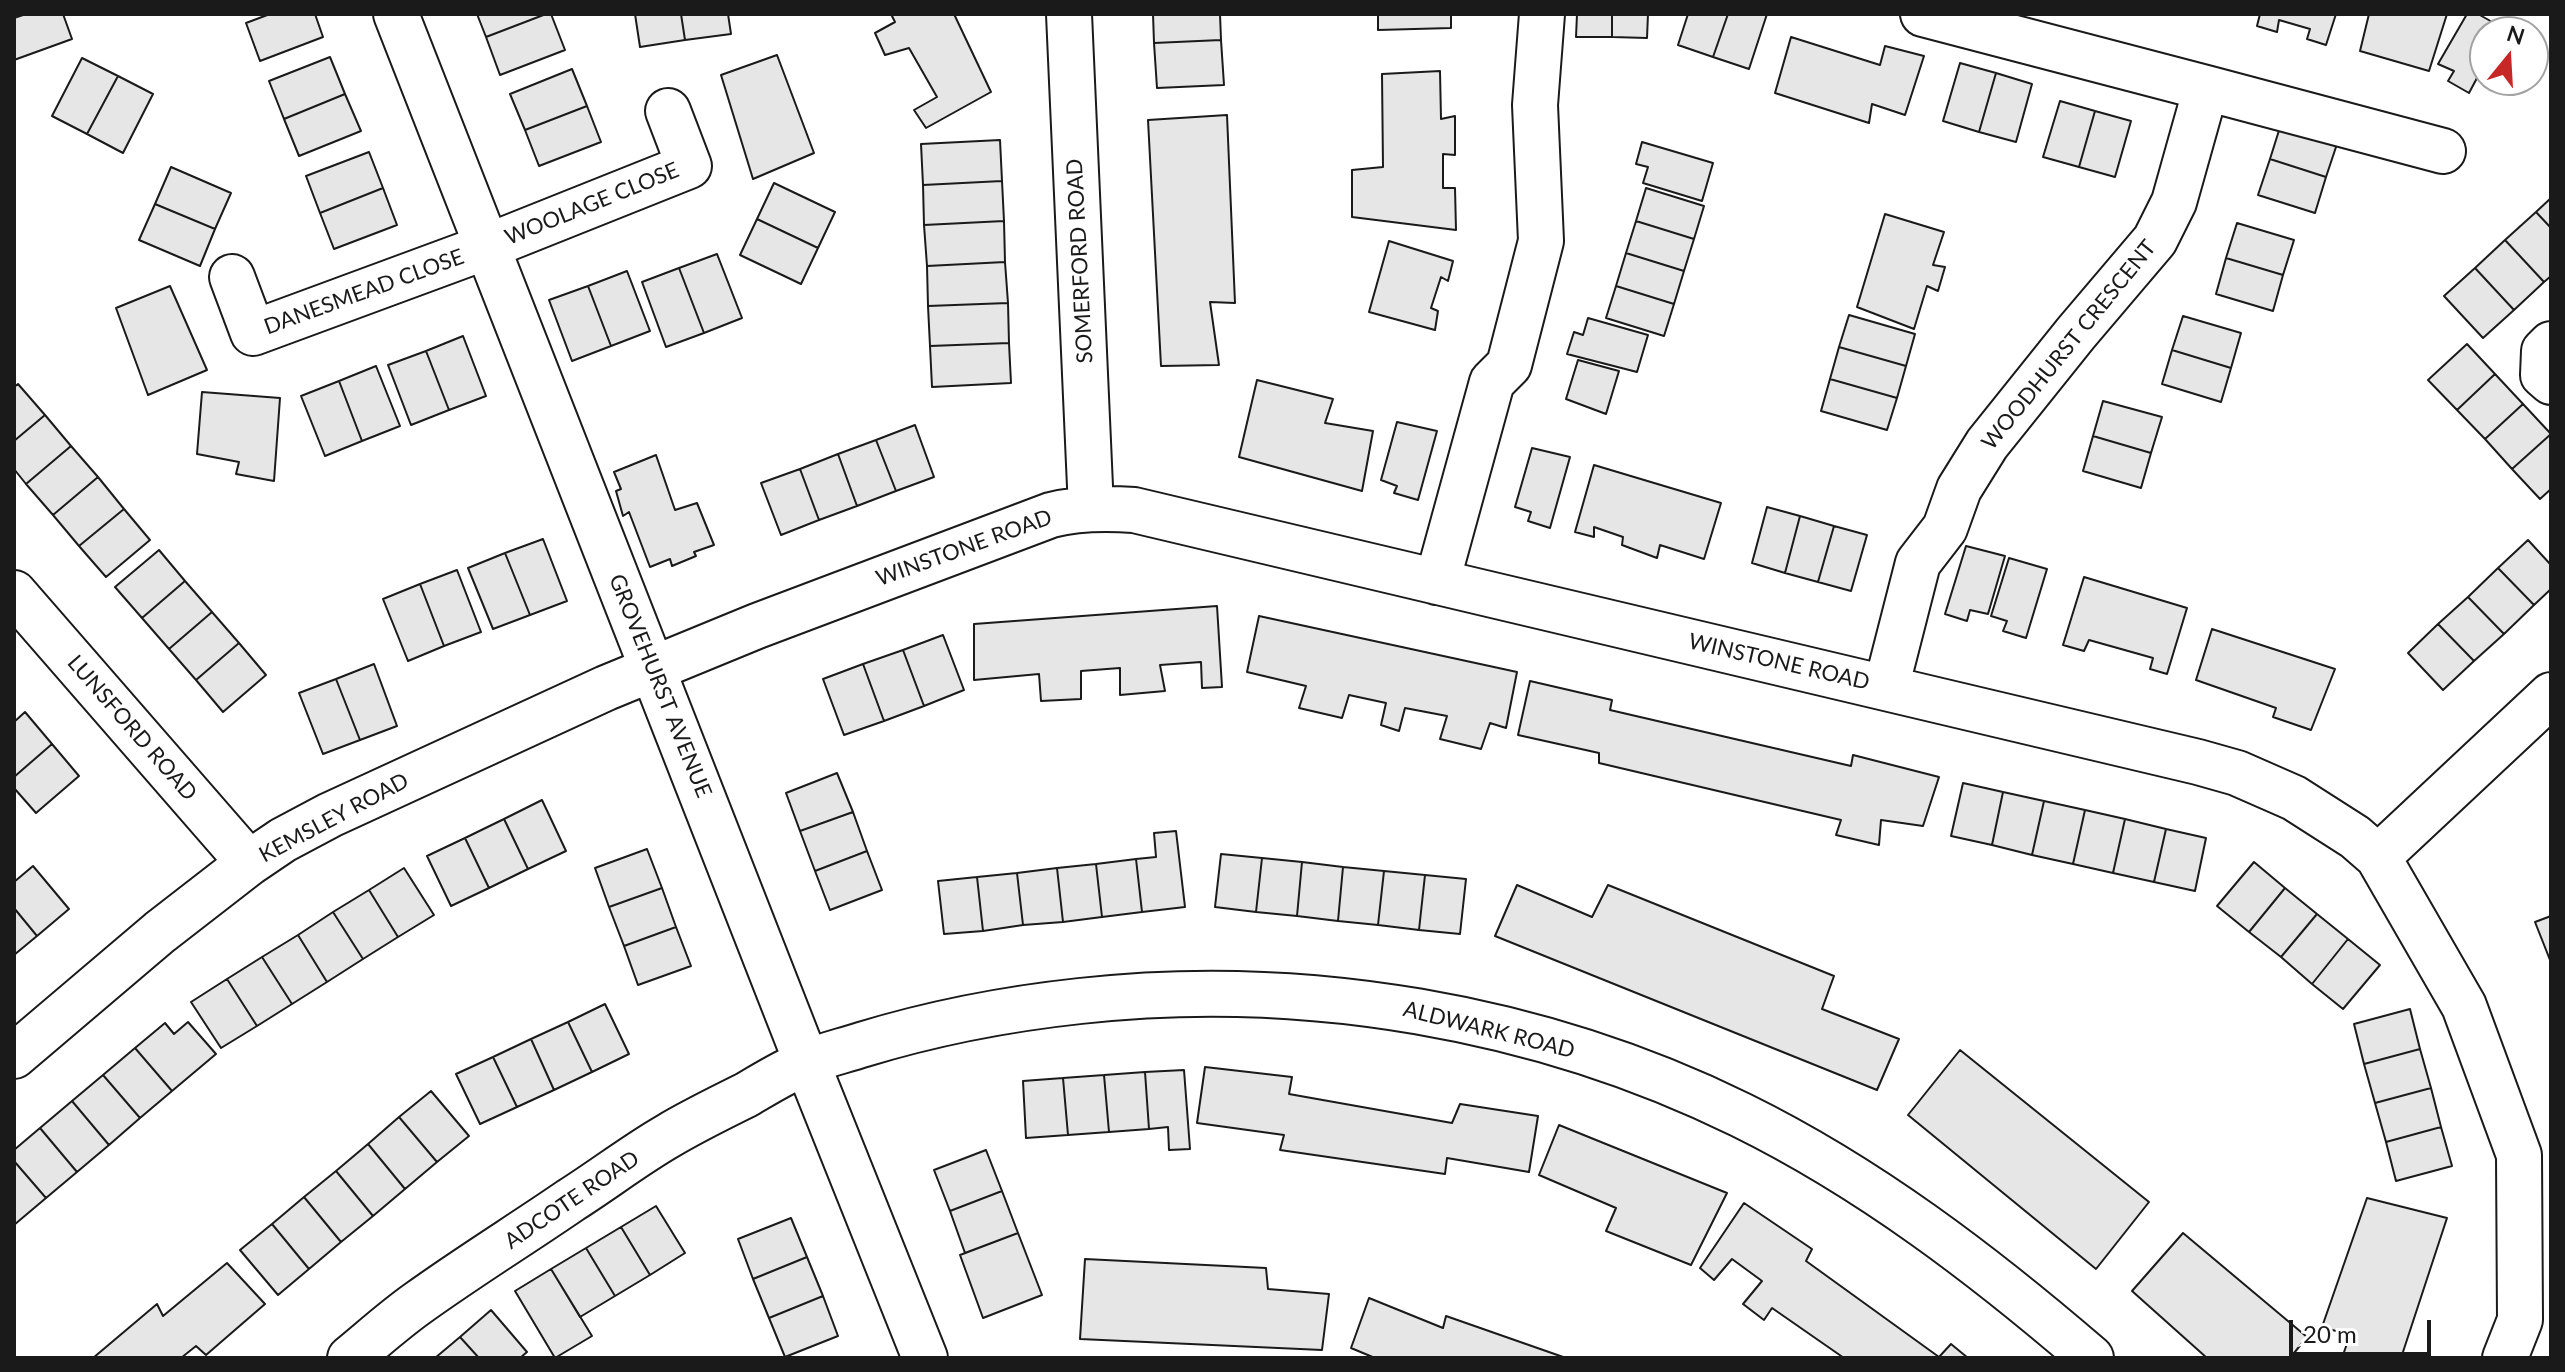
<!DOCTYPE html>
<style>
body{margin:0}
#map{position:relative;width:2565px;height:1372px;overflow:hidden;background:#fff;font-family:Lato,sans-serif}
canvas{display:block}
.frame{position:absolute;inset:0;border:16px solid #1a1a1a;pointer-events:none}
.north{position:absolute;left:2469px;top:16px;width:80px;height:80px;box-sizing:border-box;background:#fff;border:2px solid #a3a3a3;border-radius:50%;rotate:18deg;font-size:22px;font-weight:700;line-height:32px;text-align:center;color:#1a1a1a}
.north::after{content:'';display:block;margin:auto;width:28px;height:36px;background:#c62828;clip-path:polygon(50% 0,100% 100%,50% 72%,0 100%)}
.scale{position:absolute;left:2289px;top:1320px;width:142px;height:36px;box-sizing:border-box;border:4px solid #1a1a1a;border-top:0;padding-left:10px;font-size:24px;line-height:28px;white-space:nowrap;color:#1a1a1a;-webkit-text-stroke:6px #fff;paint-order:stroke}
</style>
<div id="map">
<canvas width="2565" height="1372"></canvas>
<div class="frame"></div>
<div class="north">N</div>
<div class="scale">20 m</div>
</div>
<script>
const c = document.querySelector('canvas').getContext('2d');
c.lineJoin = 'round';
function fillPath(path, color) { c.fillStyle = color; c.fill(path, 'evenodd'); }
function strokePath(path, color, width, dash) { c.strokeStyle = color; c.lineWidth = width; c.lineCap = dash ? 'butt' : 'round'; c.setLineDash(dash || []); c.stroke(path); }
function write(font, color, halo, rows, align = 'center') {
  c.font = font + ' Lato,sans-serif'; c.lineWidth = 6; c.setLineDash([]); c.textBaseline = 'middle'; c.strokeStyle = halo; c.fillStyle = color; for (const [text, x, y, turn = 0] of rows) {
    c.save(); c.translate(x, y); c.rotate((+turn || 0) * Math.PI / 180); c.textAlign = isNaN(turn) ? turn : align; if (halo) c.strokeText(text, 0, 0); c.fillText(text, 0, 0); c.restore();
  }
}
const building = new Path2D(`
 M26 14H63L72 39 14 60V18Z
 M270 14H315L323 37 260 61 246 23Z
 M477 14H546L486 37Z
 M546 14H551L565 50 500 75 486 37Z
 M635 14H681L685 40 640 47Z
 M681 14H728L731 34 685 40Z
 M891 14H954L991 92 926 128 914 110 937 97 909 48 885 55 875 33 895 22Z
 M1153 14H1220L1221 40 1154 43Z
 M1378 14H1451V28L1378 30Z
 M1577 14H1612V37H1576Z
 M1612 14H1648L1647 38 1612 37Z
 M1688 14H1728L1713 57 1678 45Z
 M1728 14H1767L1749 69 1713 57Z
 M2260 14H2336L2326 45 2307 39 2310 29 2279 20 2277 32 2257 26Z
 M2369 14H2447L2429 71 2360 51Z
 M2467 14H2478L2503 28 2501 32H2485V63L2469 93 2448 81 2454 71 2438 64Z
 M1791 37 1880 65 1885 46 1924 56 1905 115 1872 104 1869 123 1775 93Z
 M1221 40 1224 85 1157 88 1154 43Z
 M777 55 814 153 753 179 721 75Z
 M330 57 345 94 284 119 269 81Z
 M82 58 118 76 87 134 52 116Z
 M1960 63 1996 73 1979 132 1943 121Z
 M572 69 587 106 525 130 510 94Z
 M1440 71 1441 119 1455 116V155L1443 154V188H1455L1456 230 1352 217V170L1383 167 1382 74Z
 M1996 73 2032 84 2016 142 1979 132Z
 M118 76 153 94 123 153 87 134Z
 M345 94 361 131 299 156 284 119Z
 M2060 101 2095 111 2079 167 2043 157Z
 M587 106 601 142 539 166 525 130Z
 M2095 111 2131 121 2115 177 2079 167Z
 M1227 115 1235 303 1210 302 1219 365 1161 366 1148 120Z
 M2281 124 2338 141 2326 177 2270 159Z
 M1000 140 1002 181 923 185 921 144Z
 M1642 142 1713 163 1702 201 1643 183 1648 167 1636 164Z
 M369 152 383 188 320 213 306 176Z
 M2270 159 2326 177 2315 213 2258 195Z
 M171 167 231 193 215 229 155 204Z
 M1002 181 1004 221 924 225 923 185Z
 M774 183 835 212 818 248 757 219Z
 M383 188 397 225 334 249 320 213Z
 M1646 188 1704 206 1694 239 1636 221Z
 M2551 198V228L2536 212Z
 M155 204 215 229 200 266 139 240Z
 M2536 212 2551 228V276L2544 282 2505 240Z
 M1885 214 1944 232 1933 265 1945 267 1938 291 1927 286 1914 329 1857 307Z
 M757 219 818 248 801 284 740 255Z
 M1004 221 1005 262 927 266 924 225Z
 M1636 221 1694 239 1684 271 1626 253Z
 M2237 223 2294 240 2283 275 2226 258Z
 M2505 240 2544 282 2514 310 2475 268Z
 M1389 241 1453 261 1448 281 1441 277 1431 308 1438 311 1435 330 1369 312Z
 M1626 253 1684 271 1674 304 1616 286Z
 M717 254 742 318 704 333 679 268Z
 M2226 258 2283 275 2273 311 2216 294Z
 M1005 262 1008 303 928 306 927 266Z
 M679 268 704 333 666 347 642 282Z
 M2475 268 2514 310 2483 338 2444 296Z
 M627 271 650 331 611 346 588 286Z
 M170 286 207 370 148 395 116 308Z
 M588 286 611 346 572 361 549 300Z
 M1616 286 1674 304 1664 336 1606 318Z
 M1008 303 1009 343 930 346 928 306Z
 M1849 315 1915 334 1906 366 1839 347Z
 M2183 316 2241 333 2231 368 2172 350Z
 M1588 318 1648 335 1637 372 1567 354 1574 332 1583 335Z
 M463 336 486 396 449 410 426 351Z
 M1009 343 1011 383 932 387 930 346Z
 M2467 344 2495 374 2457 410 2428 380Z
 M1839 347 1906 366 1897 398 1830 379Z
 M2172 350 2231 368 2221 402 2162 384Z
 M426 351 449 410 411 425 388 365Z
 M1578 360 1619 371 1606 414 1566 399Z
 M376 366 400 426 362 441 339 381Z
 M2495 374 2523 404 2485 439 2457 410Z
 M1830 379 1897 398 1887 430 1821 411Z
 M1257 380 1333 399 1325 423 1373 431 1362 491 1239 457Z
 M339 381 362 441 325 456 301 396Z
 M18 384 45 415 14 441V387Z
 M202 392 280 398 274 481 236 474 239 462 197 454Z
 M2103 401 2162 417 2151 453 2093 436Z
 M2523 404 2551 434 2512 469 2485 439Z
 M45 415 71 446 26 484 14 469V441Z
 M1397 422 1437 431 1418 500 1394 493 1397 486 1381 480Z
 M915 425 934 477 896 491 876 440Z
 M2551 434V489L2540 499 2512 469Z
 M2093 436 2151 453 2141 488 2083 471Z
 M876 440 896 491 857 506 838 454Z
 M71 446 98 477 53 515 26 484Z
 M1532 448 1570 457 1550 528 1528 521 1531 512 1515 507Z
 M838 454 857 506 819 520 800 469Z
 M656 455 675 510 697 503 714 545 694 552 696 556 672 566 670 559 650 567 629 512 623 516 616 491 621 489 614 472Z
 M1594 465 1721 503 1704 559 1660 545 1657 558 1622 545 1623 537 1594 527V537L1575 532Z
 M800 469 819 520 781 535 761 483Z
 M98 477 124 509 79 546 53 515Z
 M1767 507 1800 516 1785 573 1752 563Z
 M124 509 150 540 106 577 79 546Z
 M1800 516 1834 526 1818 582 1785 573Z
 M1834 526 1867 535 1851 591 1818 582Z
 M543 539 567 601 530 615 505 553Z
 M2528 540 2551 565V589L2534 605 2498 568Z
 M1966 546 2005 556 1988 614 1970 610 1967 621 1945 614Z
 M159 550 185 581 142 618 115 587Z
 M505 553 530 615 493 629 468 568Z
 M2009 558 2047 569 2026 638 2003 631 2007 621 1991 616Z
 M2498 568 2534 605 2504 634 2468 597Z
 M457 570 481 632 444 646 420 584Z
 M2084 577 2187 608 2167 674 2150 669 2153 658 2089 640 2084 651 2063 645Z
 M185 581 212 612 169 649 142 618Z
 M420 584 444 646 408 661 383 599Z
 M2468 597 2504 634 2474 661 2438 624Z
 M1217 606 1222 687 1202 688 1201 662 1160 665 1165 691 1120 695V668L1081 671V699L1041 701 1039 674 974 680V624Z
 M212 612 239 643 196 680 169 649Z
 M1259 616 1517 672 1506 728 1490 723 1481 749 1440 739 1447 716 1405 708 1399 731 1381 725 1386 703 1349 695 1342 718 1299 708 1306 686 1247 672Z
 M2438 624 2474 661 2443 690 2408 653Z
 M2212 629 2335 669 2311 730 2273 717 2276 708 2196 680Z
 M943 635 964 690 924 706 903 650Z
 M239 643 266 675 223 712 196 680Z
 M903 650 924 706 884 721 863 664Z
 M374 664 397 726 360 740 336 679Z
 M863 664 884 721 844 735 823 679Z
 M336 679 360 740 323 754 299 693Z
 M1530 681 1612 700 1610 710 1851 766 1853 755 1939 777 1923 826 1881 820 1879 845 1836 835 1841 820 1599 763V753L1518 735Z
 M25 712 52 744 14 777V722Z
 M52 744 79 776 36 813 14 788V777Z
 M837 773 853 812 800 831 786 793Z
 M1963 783 2003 792 1992 845 1951 836Z
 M2003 792 2044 801 2032 855 1992 845Z
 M542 800 566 851 528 869 504 819Z
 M2044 801 2085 810 2073 864 2032 855Z
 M2085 810 2125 819 2113 873 2073 864Z
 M853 812 867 851 815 871 800 831Z
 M504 819 528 869 489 888 465 838Z
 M2125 819 2166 829 2154 882 2113 873Z
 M2166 829 2206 838 2195 891 2154 882Z
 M1176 831 1185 907 1142 912 1136 859 1156 857 1154 833Z
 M465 838 489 888 451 906 427 856Z
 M647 849 662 888 609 907 595 868Z
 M867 851 882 890 830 910 815 871Z
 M1221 854 1262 858 1256 912 1215 907Z
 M1262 858 1302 862 1297 916 1256 912Z
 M1136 859 1142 912 1102 917 1096 864Z
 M1302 862 1343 867 1338 921 1297 916Z
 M2254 862 2285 888 2249 932 2217 906Z
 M1096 864 1102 917 1063 922 1057 868Z
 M33 866 69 909 37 936 14 908V882Z
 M1343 867 1384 871 1378 925 1338 921Z
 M404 868 434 915 398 937 369 890Z
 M1057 868 1063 922 1023 925 1017 873Z
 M1384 871 1425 875 1419 930 1378 925Z
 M1017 873 1023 925 983 931 977 877Z
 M1425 875 1466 879 1460 934 1419 930Z
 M977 877 983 931 944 934 938 881Z
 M1517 885 1592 917 1608 885 1834 976 1822 1009 1899 1039 1877 1090 1495 936Z
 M662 888 676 927 624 946 609 907Z
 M2285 888 2317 914 2281 957 2249 932Z
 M369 890 398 937 363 959 333 912Z
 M14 908 37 936 14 955Z
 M333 912 363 959 327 982 298 935Z
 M2317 914 2348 939 2312 984 2281 957Z
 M2551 916V959L2550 960 2535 922Z
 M676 927 691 966 638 985 624 946Z
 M298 935 327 982 292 1004 262 957Z
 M2348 939 2380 965 2343 1009 2312 984Z
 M262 957 292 1004 257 1026 227 979Z
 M227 979 257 1026 221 1048 191 1002Z
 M605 1004 629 1054 592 1072 568 1022Z
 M2410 1009 2420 1049 2364 1064 2354 1024Z
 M188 1022 216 1054 172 1091 135 1048 165 1023 174 1034Z
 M568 1022 592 1072 554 1090 531 1039Z
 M531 1039 554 1090 517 1107 493 1057Z
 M135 1048 172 1091 140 1118 103 1075Z
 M2420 1049 2431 1088 2375 1103 2364 1064Z
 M1960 1050 2149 1202 2096 1269 1908 1115Z
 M493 1057 517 1107 480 1124 456 1074Z
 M1205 1067 1292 1077 1289 1094 1452 1123 1460 1104 1538 1116 1529 1172 1447 1158 1445 1174 1280 1150 1284 1135 1197 1123Z
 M1184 1070 1190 1149 1169 1150 1168 1127 1149 1129 1145 1072Z
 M1145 1072 1149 1129 1109 1132 1104 1075Z
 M103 1075 140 1118 109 1145 72 1101Z
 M1104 1075 1109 1132 1068 1135 1063 1078Z
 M1063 1078 1068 1135 1026 1138 1023 1081Z
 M2431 1088 2441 1127 2386 1142 2375 1103Z
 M431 1091 469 1136 437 1162 399 1117Z
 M72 1101 109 1145 77 1172 40 1128Z
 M399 1117 437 1162 405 1189 368 1144Z
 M1559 1125 1727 1193 1691 1265 1606 1231 1616 1208 1539 1175Z
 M2441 1127 2452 1166 2396 1181 2386 1142Z
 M40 1128 77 1172 46 1198 14 1161V1150Z
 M368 1144 405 1189 373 1216 336 1171Z
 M986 1150 1002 1191 950 1211 934 1170Z
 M14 1161 46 1198 14 1225Z
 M336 1171 373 1216 341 1242 304 1197Z
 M1002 1191 1018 1233 965 1253 950 1211Z
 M304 1197 341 1242 309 1269 272 1224Z
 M2367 1198 2447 1218 2401 1358H2350L2343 1355 2350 1335 2322 1327Z
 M1744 1203 1812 1249 1806 1261 1939 1357 1951 1344 1968 1358H1844L1772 1308 1764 1320 1743 1304 1762 1281 1732 1259 1714 1280 1700 1268Z
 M656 1206 685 1253 650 1275 621 1227Z
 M791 1218 807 1257 753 1279 738 1239Z
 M272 1224 309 1269 278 1295 240 1250Z
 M621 1227 650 1275 615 1296 586 1248Z
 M1018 1233 1042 1295 983 1318 960 1255Z
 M2183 1233 2307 1337 2290 1358H2207L2132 1291Z
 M586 1248 615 1296 580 1317 551 1269Z
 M807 1257 823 1296 769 1318 753 1279Z
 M1085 1259 1266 1268 1268 1289 1329 1294 1322 1350 1080 1339Z
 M227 1263 265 1304 206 1355 196 1346 181 1358H93L157 1304 163 1316Z
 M551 1269 592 1336 555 1358 515 1291Z
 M823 1296 838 1336 785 1357 769 1318Z
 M1369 1298 1443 1328 1446 1316 1566 1358H1375L1351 1348Z
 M491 1310 527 1352 520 1358H479L460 1337Z
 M460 1337 479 1358H435Z`);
fillPath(building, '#e6e6e6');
strokePath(building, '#1a1a1a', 2);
const minor = new Path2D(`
 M396 14 799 1043 925 1358
 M1069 14 1091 509
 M2206 88 2443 151
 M232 277 253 333 486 247 689 166 668 111
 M2551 344 2544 351 2543 375 2551 382
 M1437 582 1492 382 1509 365 1541 241 1535 105 1542 14
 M14 593 249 863
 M1886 688 1918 563 1945 528 1959 489 1987 444 2076 333 2155 240 2174 202 2206 88 1923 14
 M2378 857 2551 695
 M14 1056 160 932 249 863 283 840 330 815 606 688 757 626 1051 515C1078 508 1105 508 1134 510L2198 762 2237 773 2294 798 2355 837 2378 857 2464 1006 2519 1155 2520 1320 2505 1358
 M350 1358C372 1340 394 1320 418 1303 468 1267 520 1235 571 1200 604 1179 635 1155 668 1136 693 1121 720 1108 746 1095 765 1084 785 1071 806 1063 823 1055 843 1051 861 1045 933 1023 1005 1009 1080 1001 1303 976 1540 1016 1741 1115 1869 1178 1983 1265 2091 1358`);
strokePath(minor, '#1a1a1a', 48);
strokePath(minor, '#fff', 44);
write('22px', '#1a1a1a', '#fff', [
 ["WOOLAGE CLOSE",592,204,-22],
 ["SOMERFORD ROAD",1080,261,-93],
 ["DANESMEAD CLOSE",364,292,-20],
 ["WOODHURST CRESCENT",2069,345,-51],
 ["WINSTONE ROAD",964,548,-20],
 ["WINSTONE ROAD",1779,662,13],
 ["GROVEHURST AVENUE",660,686,68],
 ["LUNSFORD ROAD",132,728,49],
 ["KEMSLEY ROAD",334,818,-28],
 ["ALDWARK ROAD",1489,1030,14],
 ["ADCOTE ROAD",572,1200,-34]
]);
</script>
